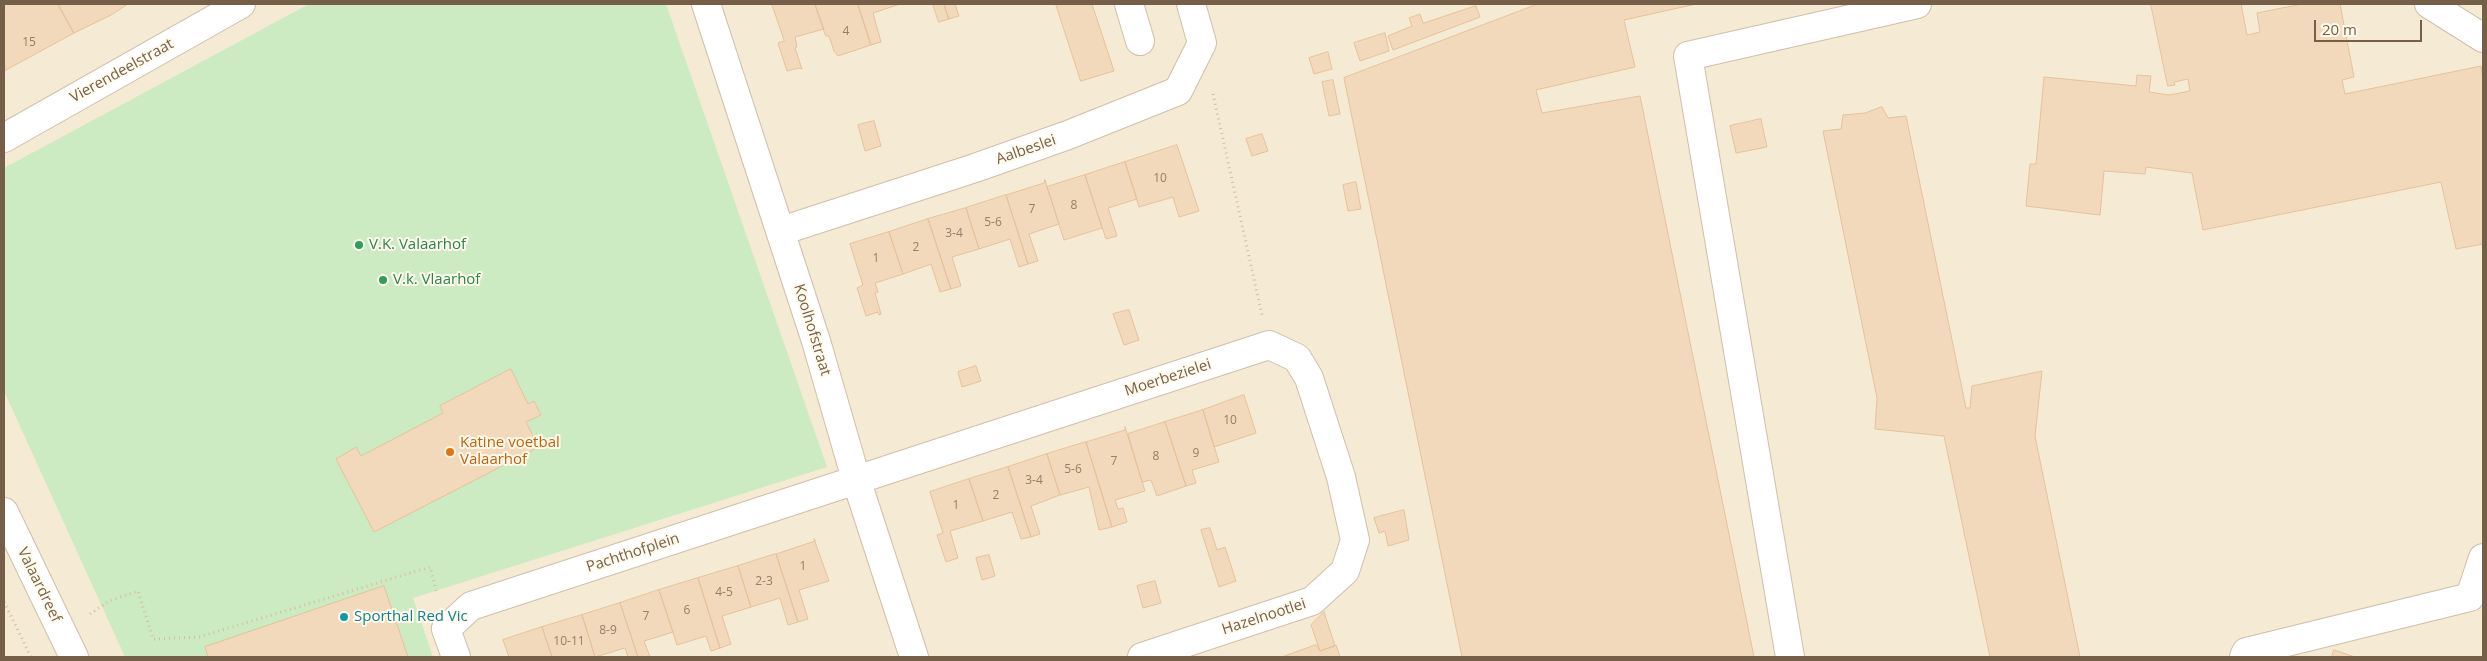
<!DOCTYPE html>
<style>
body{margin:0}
#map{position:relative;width:2487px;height:661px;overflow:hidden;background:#fdf7e5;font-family:"Open Sans",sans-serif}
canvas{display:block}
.frame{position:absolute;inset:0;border:5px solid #765f49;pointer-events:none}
.scale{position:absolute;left:2314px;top:20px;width:108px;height:22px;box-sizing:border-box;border:2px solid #765f49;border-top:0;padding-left:6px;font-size:15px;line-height:18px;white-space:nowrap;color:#765f49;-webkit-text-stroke:4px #fffaeb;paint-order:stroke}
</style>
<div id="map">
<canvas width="2487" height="661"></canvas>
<div class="frame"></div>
<div class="scale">20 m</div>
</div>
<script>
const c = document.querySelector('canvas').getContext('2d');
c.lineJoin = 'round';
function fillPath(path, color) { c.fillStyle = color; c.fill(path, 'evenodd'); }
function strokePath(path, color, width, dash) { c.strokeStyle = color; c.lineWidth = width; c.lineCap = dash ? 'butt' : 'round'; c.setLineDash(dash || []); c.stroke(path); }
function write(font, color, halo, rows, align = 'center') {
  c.font = font + ' "Open Sans",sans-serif'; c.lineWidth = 4; c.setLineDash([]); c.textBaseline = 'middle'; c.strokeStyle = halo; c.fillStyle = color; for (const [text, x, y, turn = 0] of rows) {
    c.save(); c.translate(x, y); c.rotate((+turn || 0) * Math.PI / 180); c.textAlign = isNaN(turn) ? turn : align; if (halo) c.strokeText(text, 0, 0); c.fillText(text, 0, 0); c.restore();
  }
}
fillPath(new Path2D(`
 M4 4H2483V657H4Z`), '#f5ead3');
fillPath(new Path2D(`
 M309 4H666L827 467 413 598 433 657H125L4 391V168Z`), '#cdebc2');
const building = new Path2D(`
 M4 4H58L74 33 4 71Z
 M58 4H128L111 15 74 33Z
 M772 4H815L824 29 795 37 797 47 795 48 802 69 799 68 787 71 778 43 784 41Z
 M815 4H858L871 45 838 56 834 51 829 36H826Z
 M858 4H900L873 13 881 42 871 45Z
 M933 4H944L949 19 939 22Z
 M944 4H955L959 16 949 19Z
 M1056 4H1092L1114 71 1081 81Z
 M1538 4H1696L1624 20 1635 67 1536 90 1542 113 1640 96 1754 657H1462L1344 78Z
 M2151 4H2241L2247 35 2260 32 2257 13 2302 4H2340L2354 77 2342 80 2345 94 2481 66 2483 80V244L2456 249 2441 182 2203 230 2192 173 2146 167 2145 174 2104 171 2100 215 2026 206 2030 164H2036L2044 77 2136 86 2137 75 2151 76 2149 92 2169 95 2190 91 2188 79 2174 82 2175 85 2168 86Z
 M1476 6 1480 17 1393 50 1388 36 1412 26 1409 18 1420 14 1423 23Z
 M1385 33 1389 51 1360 61 1354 43Z
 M1328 52 1332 69 1314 74 1309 58Z
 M1333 80 1340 114 1329 116 1322 82Z
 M1882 107 1888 118 1906 116 1966 408H1970L1972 386 2042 371 2035 436 2080 657H1990L1944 436 1875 429 1877 398 1823 131 1841 129 1843 115 1865 113Z
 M1761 119 1767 147 1736 153 1730 126Z
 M874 121 881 146 865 151 858 125Z
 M1262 134 1268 151 1252 156 1246 139Z
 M1177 145 1199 211 1179 217 1173 197 1139 207 1125 162Z
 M1125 162 1137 199 1108 208 1117 236 1106 239 1085 175Z
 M1085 175 1102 228 1064 240 1047 187Z
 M1045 180 1059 224 1029 234 1038 261 1028 264 1006 195 1044 183Z
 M1356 182 1361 209 1348 211 1343 185Z
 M1006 195 1028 264 1019 267 1010 239 979 249 966 208Z
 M966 208 979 249 952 257 961 286 951 289 928 219Z
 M928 219 951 289 940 292 931 264 903 274 889 232Z
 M889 232 903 274 875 283 878 292 875 293 881 314 879 315 878 312 866 316 857 288 863 285 850 244Z
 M1129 310 1139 340 1124 345 1113 314Z
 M976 366 981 381 962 387 958 372Z
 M511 369 528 404 534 401 541 415 526 422 539 447 374 532 336 459 356 447 361 456 443 413 440 406Z
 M1244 395 1256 433 1214 447 1203 410Z
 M1203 410 1219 462 1192 470 1196 483 1186 486 1165 422Z
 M1165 422 1186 486 1157 496 1151 480 1142 482 1128 434Z
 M1125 427 1145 491 1115 500 1118 509 1123 508 1127 522 1112 527 1086 442 1125 430Z
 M1086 442 1112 527 1099 530 1089 487 1060 495 1047 454Z
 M1047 454 1060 495 1031 506 1040 534 1031 537 1008 467Z
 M1008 467 1031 537 1021 539 1012 512 983 521 969 479Z
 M969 479 983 521 950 531 958 558 946 562 937 535 943 533 930 492Z
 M1404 510 1409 540 1388 546 1385 531 1379 533 1374 518Z
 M1210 528 1217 550 1225 547 1236 581 1219 587 1201 530Z
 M814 539 829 581 799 590 808 619 798 622 776 554 815 541Z
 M776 554 798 622 788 625 780 598 751 607 738 566Z
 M989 555 995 576 982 580 976 558Z
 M738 566 751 607 722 616 731 644 720 648 698 578Z
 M698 578 720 648 711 651 706 636 677 645 659 590Z
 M1155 581 1161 603 1143 608 1137 586Z
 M384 586 408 657H208L205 647Z
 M659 590 673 632 644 641 650 657H638L620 603Z
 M620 603 638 657H628L625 648 595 657 582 615Z
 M1324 612 1335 646 1320 651 1311 625Z
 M582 615 595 657H552L542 627Z
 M542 627 552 657H509L503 640Z
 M1316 645 1320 651 1336 645 1340 657H1282Z
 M2334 650 2355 657H2332Z`);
fillPath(building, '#f3d9bb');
strokePath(building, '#e6c29b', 1);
const minor = new Path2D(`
 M706 4 816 341 856 479 914 657
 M1129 4 1140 41
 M2429 4 2483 38
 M4 138 241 4
 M781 231 975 168 1068 135 1178 91 1202 43 1191 4
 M4 512 74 657
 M456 657 446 629 471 606 1269 345 1297 358 1309 378 1341 477 1355 540 1345 571 1312 601 1142 657
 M1790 657 1688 56 1917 4
 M2244 657 2246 652 2470 597 2483 558`);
strokePath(minor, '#cfbfab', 30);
strokePath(new Path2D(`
 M1213 94 1262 315
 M4 602 31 657
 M90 614 109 601 138 591 153 639 199 637 430 567 437 593`), '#d8bc9e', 3, [1, 4]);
strokePath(minor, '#fff', 28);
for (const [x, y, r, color] of [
 [359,245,5,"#2e9e5b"],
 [383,280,5,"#2e9e5b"],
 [450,452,5,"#e8710a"],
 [344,617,5,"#0f9aa8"]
]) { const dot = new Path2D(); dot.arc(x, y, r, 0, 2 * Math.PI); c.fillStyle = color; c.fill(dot); strokePath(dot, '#fffaeb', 2); }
write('12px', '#957e66', null, [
 ["4",846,32],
 ["15",29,43],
 ["10",1160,179],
 ["8",1074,206],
 ["7",1032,210],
 ["5-6",993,223],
 ["3-4",954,234],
 ["2",916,248],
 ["1",876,259],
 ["10",1230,421],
 ["9",1196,454],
 ["8",1156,457],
 ["7",1114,462],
 ["5-6",1073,470],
 ["3-4",1034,481],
 ["2",996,496],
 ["1",956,506],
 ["1",803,567],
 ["2-3",764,582],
 ["4-5",724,593],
 ["6",687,611],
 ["7",646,617],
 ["8-9",608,631],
 ["10-11",569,642]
]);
write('15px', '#765f49', '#fffaeb', [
 ["Vierendeelstraat",122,71,-29],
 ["Aalbeslei",1026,150,-19],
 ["Koolhofstraat",812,330,73],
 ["Moerbezielei",1168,378,-18],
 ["Pachthofplein",633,553,-18],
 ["Valaardreef",39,585,64],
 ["Hazelnootlei",1264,617,-18]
]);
write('15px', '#27864d', '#fffaeb', [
 ["V.K. Valaarhof",369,245],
 ["V.k. Vlaarhof",393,280]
], 'left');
write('15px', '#c56008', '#fffaeb', [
 ["Katine voetbal",460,443],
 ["Valaarhof",460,460]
], 'left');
write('15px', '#0d838f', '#fffaeb', [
 ["Sporthal Red Vic",354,617]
], 'left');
</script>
